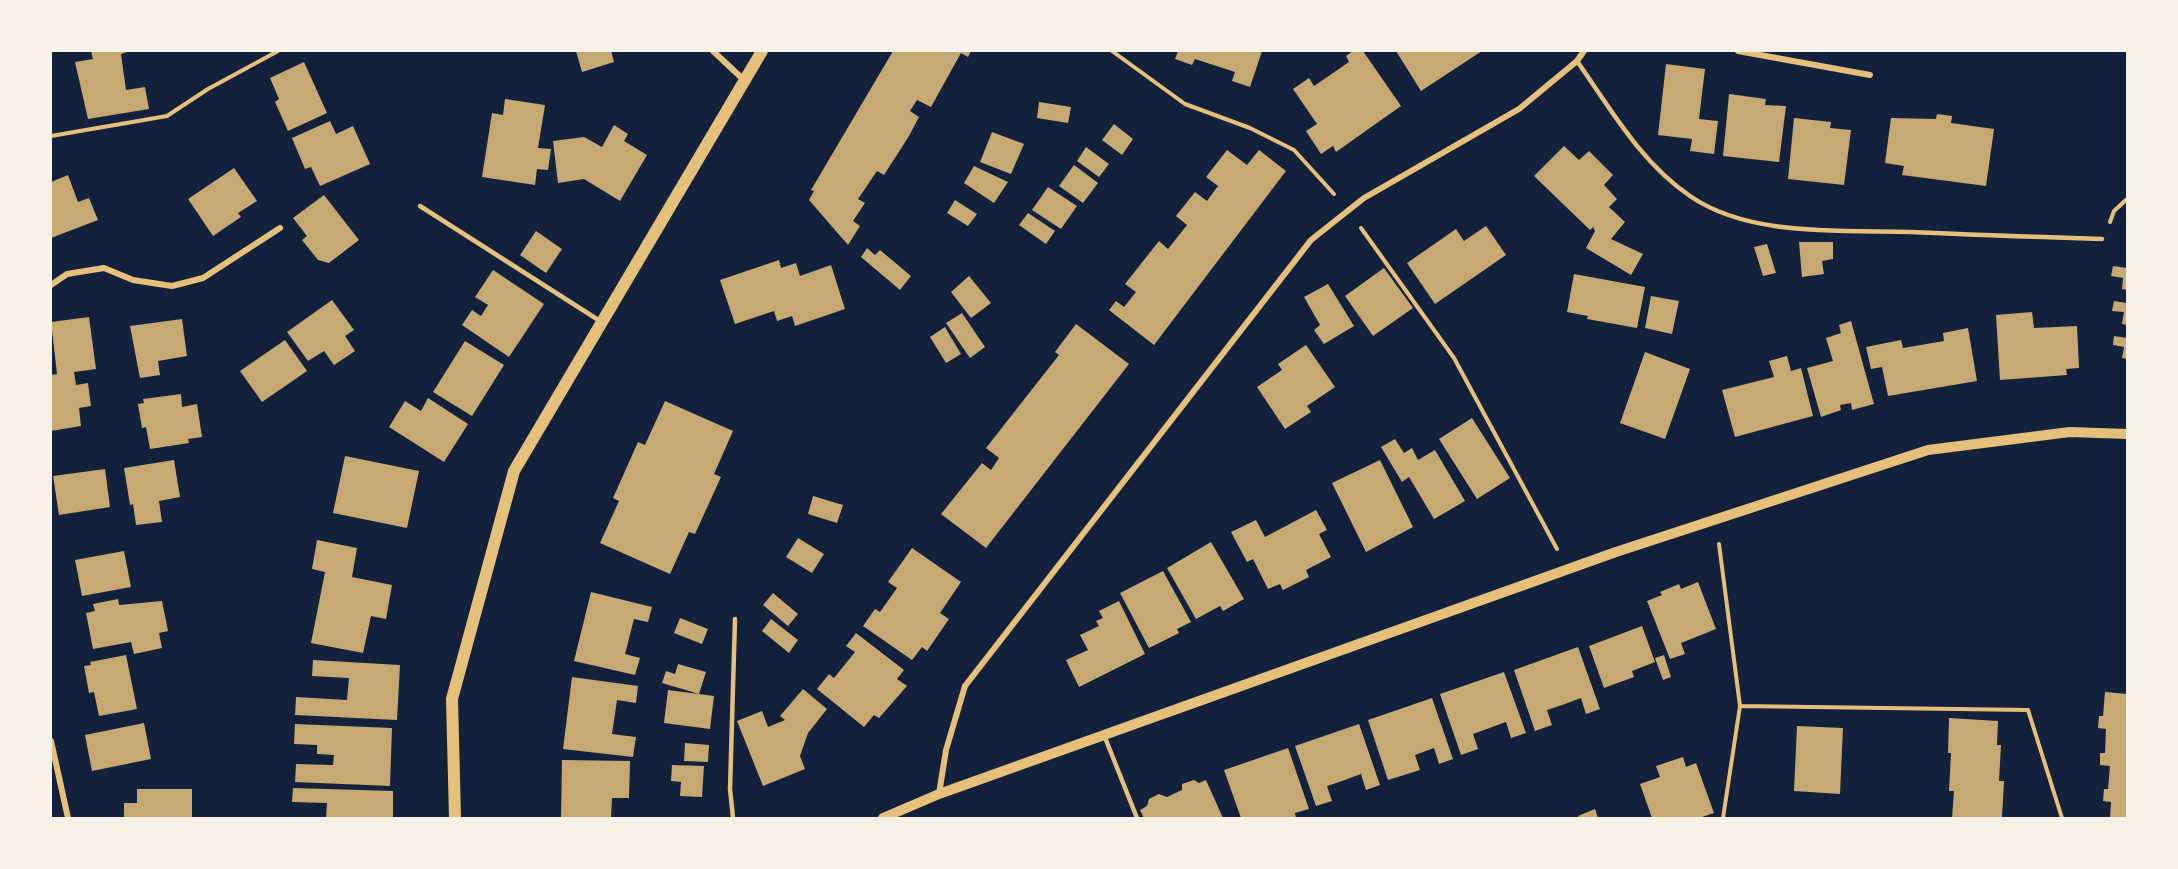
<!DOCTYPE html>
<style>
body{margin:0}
#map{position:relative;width:2178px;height:869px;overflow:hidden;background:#14213d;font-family:"Sofia Sans Condensed",sans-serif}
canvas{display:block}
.frame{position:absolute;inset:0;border:52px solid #f6f1e7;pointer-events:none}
</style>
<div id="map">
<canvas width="2178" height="869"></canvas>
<div class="frame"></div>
</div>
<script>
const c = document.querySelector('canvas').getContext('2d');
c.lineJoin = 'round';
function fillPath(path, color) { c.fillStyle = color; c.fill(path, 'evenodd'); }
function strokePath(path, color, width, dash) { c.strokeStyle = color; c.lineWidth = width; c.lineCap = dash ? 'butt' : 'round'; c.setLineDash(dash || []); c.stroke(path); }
fillPath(new Path2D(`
 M91 51H130L121 54 126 90 145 87 149 109 88 119 75 62 93 59Z
 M576 51H611L614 62 582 72Z
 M893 51H971L968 57 961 53 931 107 917 100 910 111 919 117 909 136 884 175 877 171 858 199 865 203 853 221 860 226 848 245 809 200 814 191 811 190Z
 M1178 51H1262L1250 87 1232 81 1235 72 1195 59 1192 65 1175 59Z
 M1353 51H1363L1401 106 1336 152 1333 146 1321 154 1306 131 1317 124 1293 89 1309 78 1314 86 1349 62 1346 56Z
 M1396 51H1482L1421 91Z
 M304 62 327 113 288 131 275 102 279 99 270 78Z
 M1666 64 1705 69 1699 119 1718 121 1714 154 1690 151 1692 139 1658 135Z
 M1729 94 1766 99 1765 105 1786 106 1779 162 1723 156Z
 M505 99 545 105 538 148 551 149 548 170 537 169 535 185 482 177 492 113 503 115Z
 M1039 102 1071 107 1068 123 1037 118Z
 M1937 114 1952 116 1951 123 1994 129 1986 186 1902 175 1904 166 1885 163 1891 118 1936 119Z
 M1794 118 1831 122 1830 128 1851 130 1844 185 1788 179Z
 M330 121 336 134 353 126 370 164 320 186 311 167 305 169 292 138Z
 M1114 124 1133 139 1122 155 1102 140Z
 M614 125 628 134 624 141 647 155 620 201 584 179 558 183 553 141 584 137 602 147Z
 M992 132 1024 144 1011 174 980 162Z
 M1564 146 1579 160 1589 151 1613 175 1604 185 1617 199 1609 207 1625 222 1611 239 1643 254 1631 275 1586 248 1595 231 1593 227 1590 230 1534 176Z
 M1086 147 1109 164 1099 177 1077 161Z
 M1227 150 1247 165 1259 150 1286 171 1154 345 1109 310 1116 301 1124 307 1136 292 1125 284 1159 241 1168 249 1187 225 1176 216 1195 192 1207 201 1218 186 1206 177Z
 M1074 165 1098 183 1083 203 1059 186Z
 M974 166 1008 182 994 203 964 183Z
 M234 168 257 201 238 213 241 217 213 236 188 199Z
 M68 175 78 202 89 198 98 220 51 238V182Z
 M1048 187 1077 206 1061 229 1032 210Z
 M324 195 359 240 329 263 318 260 302 240 307 236 293 218Z
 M955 200 977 214 968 226 947 213Z
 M1028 213 1055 231 1046 244 1019 225Z
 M1486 226 1506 255 1435 304 1407 263 1456 229 1464 241Z
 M536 231 562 249 546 273 520 255Z
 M1799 242H1833V259L1822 261 1824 274 1802 277Z
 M1767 244 1776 273 1763 276 1754 247Z
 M867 248 875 255 880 250 911 276 900 290 861 257Z
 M779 260 781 268 796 263 800 276 831 265 845 309 795 326 792 316 777 321 774 311 735 324 720 280Z
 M2113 266 2127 268V290L2122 289 2123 278 2111 276Z
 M1384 268 1413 308 1373 336 1345 296Z
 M493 270 544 304 509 357 462 325 472 310 481 316 488 305 475 297Z
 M1574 274 1645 287 1637 328 1587 319 1588 316 1567 312Z
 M969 276 991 303 971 318 951 292Z
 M1328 284 1354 326 1324 344 1314 330 1320 325 1304 297Z
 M1651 296 1679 301 1672 334 1645 328Z
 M332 300 354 330 345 336 355 351 334 365 324 351 308 361 287 332Z
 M2114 301 2127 303V325L2122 324 2124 312 2112 311Z
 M2032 312 2034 328 2077 326 2079 368 2066 369 2067 375 2000 380 1996 315Z
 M962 313 985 347 970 358 946 323Z
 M89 317 96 369 74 372 76 385 88 383 91 406 79 408 81 426 51 431V375L57 374 51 322Z
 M182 319 187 356 158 361 160 375 140 378 130 326Z
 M1851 321 1874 404 1852 410 1851 403 1840 405 1841 410 1821 417 1807 368 1833 361 1826 338 1841 333 1839 325Z
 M1076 324 1129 364 986 548 941 514 982 463 991 470 999 458 986 448 1059 355 1055 352Z
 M945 327 961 354 946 363 930 337Z
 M1968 328 1977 381 1888 396 1882 367 1871 369 1866 347 1901 340 1903 348 1944 341 1943 333Z
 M2114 336 2127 338V359L2122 358 2124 347 2113 345Z
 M285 340 307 371 262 402 240 371Z
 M465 341 504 365 472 416 433 392Z
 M1306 345 1335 387 1307 406 1311 412 1285 429 1257 387 1282 370 1278 364Z
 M1645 352 1690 369 1665 439 1620 423Z
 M1787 356 1791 371 1801 368 1813 416 1735 437 1722 390 1774 377 1769 361Z
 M181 394 182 407 197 404 202 437 188 439 189 443 150 449 146 427 142 428 138 404 144 403 143 399Z
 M428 398 468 424 444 462 389 427 405 401 421 411Z
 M665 401 733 431 714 474 721 477 695 534 689 532 670 574 600 543 619 501 613 498 638 442 645 445Z
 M1472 418 1510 478 1477 499 1439 439Z
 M1395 439 1404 453 1412 448 1418 460 1435 450 1465 501 1434 519 1409 477 1402 482 1381 447Z
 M345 456 419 471 407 528 333 513Z
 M174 460 180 497 159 501 162 522 136 525 133 504 130 505 124 468Z
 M1380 460 1413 527 1366 552 1332 483Z
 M105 469 110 507 59 515 53 476Z
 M813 496 843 505 837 523 808 514Z
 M1316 510 1327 530 1319 534 1331 557 1306 570 1309 577 1283 590 1280 584 1268 589 1253 559 1247 562 1231 532 1256 520 1265 537Z
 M798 538 824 554 812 573 786 557Z
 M317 540 357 548 352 577 392 585 386 619 371 616 363 653 311 643 325 572 312 569Z
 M1211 542 1244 599 1223 611 1220 606 1196 619 1167 568Z
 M912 548 961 582 940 613 949 619 927 651 922 647 912 660 863 626 875 609 880 612 897 588 888 582Z
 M124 551 131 587 82 596 75 560Z
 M1163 571 1191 622 1177 629 1179 633 1149 648 1120 593Z
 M1698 582 1716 629 1681 643 1685 654 1670 659 1647 601 1662 595 1660 592 1679 584 1681 589Z
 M591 592 652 607 648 622 634 619 625 654 640 658 635 675 574 661Z
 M773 593 798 614 788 626 763 605Z
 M118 599 119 605 162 601 168 631 159 633 162 648 134 654 131 642 93 649 86 613 95 611 93 604Z
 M1119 601 1145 654 1079 687 1066 660 1088 650 1080 635 1099 626 1096 621 1103 618 1099 611Z
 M680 618 708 629 702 644 674 633Z
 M771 619 798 640 789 653 762 631Z
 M1642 626 1655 662 1632 671 1634 677 1604 688 1589 646Z
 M856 633 904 670 897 679 907 686 879 718 874 715 864 727 817 689 829 674 834 678 855 652 846 646Z
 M1578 647 1600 709 1586 714 1581 698 1562 705 1547 710 1552 725 1535 731 1514 670Z
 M126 655 137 709 99 716 94 692 89 693 84 666 91 665 90 662Z
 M1664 655 1671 677 1663 680 1655 658Z
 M313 660 400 665 397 720 295 715 296 697 347 700 349 678 312 676Z
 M678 664 706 672 699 694 662 683 666 671 675 674Z
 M1504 672 1526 733 1511 738 1506 722 1473 734 1478 749 1461 755 1440 694Z
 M572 677 638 686 636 703 617 700 612 734 636 737 633 757 563 749Z
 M803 689 827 709 808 733 800 756 805 769 763 786 737 721 762 711 768 727 785 720 780 716Z
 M668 690 714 696 710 729 664 723Z
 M2105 692 2127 694V818H2110L2111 802 2103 801 2104 789H2108L2110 766 2100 765V753H2105L2106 729 2098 728 2099 716H2103Z
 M1432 698 1453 759 1439 764 1434 748 1415 755 1420 770 1388 780 1368 720Z
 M1949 718 1998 721 1997 745H2001L1999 781H2004L2002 818H1952L1954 791H1949L1951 753H1948Z
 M144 723 151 759 92 771 85 735Z
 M295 724 392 728 390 786 295 782 296 764 333 765 334 755 317 754V745L294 744Z
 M1359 724 1380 785 1366 790 1361 774 1342 781 1327 786 1332 801 1316 806 1295 746Z
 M1797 726 1843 728 1840 794 1794 791Z
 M685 743 709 745 708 762 684 761Z
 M1288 748 1309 809 1295 813 1296 818H1241L1224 770Z
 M1683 757 1686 767 1696 763 1714 813 1699 818H1652L1640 784 1660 777 1656 766Z
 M562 760 630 761 629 798H612L611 818H561Z
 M672 765 704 766 702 797 680 796 681 782 671 781Z
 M1194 780 1199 783 1206 780 1223 818H1144L1140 810 1147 806 1149 799 1159 794 1167 797 1182 790V784Z
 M293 788 393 791V818H326L327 803 292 802Z
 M137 789H192V818H124V803H137Z
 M1595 809 1598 818H1579L1578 816Z`), '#c6a872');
strokePath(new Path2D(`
 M1112 51 1185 104 1250 128 1294 150 1334 194
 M51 136 167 116 208 89 278 51
 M2110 222 2114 211 2127 199
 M1361 228 1454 358 1557 549
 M1719 544 1740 706 1723 818
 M1740 706 2028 710 2062 818`), '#e5c07b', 4);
strokePath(new Path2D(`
 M1577 61C1610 108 1641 163 1690 196 1749 237 1841 230 1911 232 1975 235 2038 237 2102 239
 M420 206 600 321
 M1104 735 1137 818
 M733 818 730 789 735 619`), '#e5c07b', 4.5);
strokePath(new Path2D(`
 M713 51 745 81
 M1738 51 1870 75
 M51 285 67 274 104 268 133 280 172 286 203 278 280 228
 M51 741 68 818
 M939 794 946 750 965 686 1311 240 1364 198 1519 109 1577 61 1584 51`), '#e5c07b', 6);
strokePath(new Path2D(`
 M883 818 939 794 1616 552 1928 450 2070 432 2127 434`), '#e5c07b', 10);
strokePath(new Path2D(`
 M455 818 452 699 514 471 762 51`), '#e5c07b', 12);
</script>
